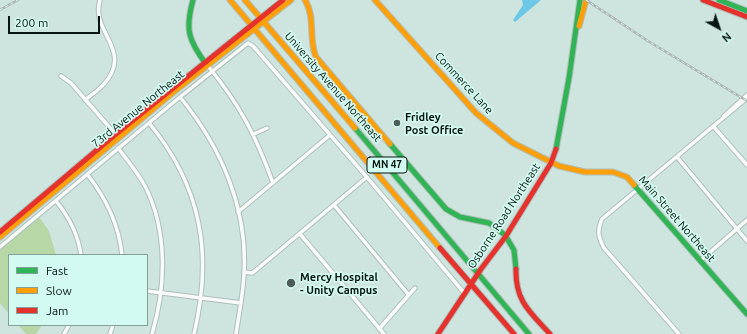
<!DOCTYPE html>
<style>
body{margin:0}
#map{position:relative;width:747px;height:334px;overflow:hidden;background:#cee4de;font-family:Ubuntu,sans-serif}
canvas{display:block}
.legend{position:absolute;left:8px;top:254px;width:140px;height:72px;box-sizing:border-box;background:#d3faf0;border:1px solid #829f98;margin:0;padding:5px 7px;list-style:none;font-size:12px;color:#081613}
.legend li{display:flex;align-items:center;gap:8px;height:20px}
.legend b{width:20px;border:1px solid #829f98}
.north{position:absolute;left:699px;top:8px;width:40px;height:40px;-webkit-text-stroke:3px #d3faf0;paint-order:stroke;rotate:140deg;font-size:11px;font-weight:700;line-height:16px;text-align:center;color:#081613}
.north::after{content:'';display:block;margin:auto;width:14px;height:18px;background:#081613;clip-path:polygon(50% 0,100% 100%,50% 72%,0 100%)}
.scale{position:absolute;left:8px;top:16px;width:92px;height:18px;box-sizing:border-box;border:2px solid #081613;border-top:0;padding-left:5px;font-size:12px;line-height:14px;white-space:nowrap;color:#081613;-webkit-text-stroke:3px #d3faf0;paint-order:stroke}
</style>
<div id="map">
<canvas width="747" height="334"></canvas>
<ul class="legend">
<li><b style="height:5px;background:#30b455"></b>Fast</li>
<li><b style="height:5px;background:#ff9f0a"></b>Slow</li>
<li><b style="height:5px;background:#e5322d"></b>Jam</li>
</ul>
<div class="north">N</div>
<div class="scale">200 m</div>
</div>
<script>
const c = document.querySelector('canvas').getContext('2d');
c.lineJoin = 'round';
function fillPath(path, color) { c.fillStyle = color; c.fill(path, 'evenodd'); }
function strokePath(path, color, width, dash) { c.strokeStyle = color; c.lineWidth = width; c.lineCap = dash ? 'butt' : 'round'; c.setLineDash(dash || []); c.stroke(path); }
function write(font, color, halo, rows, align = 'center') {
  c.font = font + ' Ubuntu,sans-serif'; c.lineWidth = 3.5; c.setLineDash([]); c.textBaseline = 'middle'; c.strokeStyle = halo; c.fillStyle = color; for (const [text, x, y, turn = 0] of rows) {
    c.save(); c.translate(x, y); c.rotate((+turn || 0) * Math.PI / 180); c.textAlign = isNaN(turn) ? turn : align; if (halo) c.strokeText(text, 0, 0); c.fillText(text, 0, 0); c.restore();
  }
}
fillPath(new Path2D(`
 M39 217 49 231 56 255H9V314L0 303V250Z
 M18 325H42L36 334H26Z`), '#b7d7a6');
fillPath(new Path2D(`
 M522 0H541L515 22 513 20 523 5Z`), '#6bc8e7');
const street = new Path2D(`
 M208 66C240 105 256 136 273 183
 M61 76 71 83 117 136
 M180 97C221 147 248 208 244 274 243 294 239 314 236 334
 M85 100C91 95 99 90 104 84 134 50 90 32 100 0
 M724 116 747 95
 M149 123C202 187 213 255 194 334
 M713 126 747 165
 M254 134 267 128
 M118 148C128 161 138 173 145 186 168 231 166 287 152 334
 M677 157 747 241
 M87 174C106 198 119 225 122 255
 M56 201C69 217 78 233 81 255
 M334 205 408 294
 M238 212 330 135
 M300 234 384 334
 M0 247 180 97 248 43 253 46 371 182 465 294
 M700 261 747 220
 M244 272 252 273 256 270 367 177
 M147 291 241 303
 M379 329 415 288
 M64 334 69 325
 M110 334 113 325
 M679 334 604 248C598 236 597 231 602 219L747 98`);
const fast = new Path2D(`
 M193 0C185 29 188 40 206 64
 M719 0 747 11
 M355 128 529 334
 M390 144 446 209 460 217 489 223 505 235 514 250 516 269
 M556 149 569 78 580 0
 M634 185 747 314`);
const slow = new Path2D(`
 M230 0 440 248
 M245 0 355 128
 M305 0C316 18 308 38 316 57L390 144
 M375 0 476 113 513 143 559 166 585 172H613L627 177 634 185
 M579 26 586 0
 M0 237 171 94 291 0`);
const jam = new Path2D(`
 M703 0 747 17
 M0 232 116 134 283 0
 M440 248 514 334
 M516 269C515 301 530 312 550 334
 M438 334 481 269 506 236 551 163 556 149`);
strokePath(street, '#aebfba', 5.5);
strokePath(fast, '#aebfba', 7);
strokePath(slow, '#aebfba', 7);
strokePath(jam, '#aebfba', 7);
strokePath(street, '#f8fbfa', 3.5);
strokePath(fast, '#30b455', 5);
strokePath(slow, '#ff9f0a', 5);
strokePath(jam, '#e5322d', 5);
const rail = new Path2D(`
 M586 0 648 41 747 101
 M0 10 18 0`);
strokePath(rail, '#aeb4b2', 2.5);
strokePath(rail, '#d3faf0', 1, [3]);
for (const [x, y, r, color] of [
 [397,123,4,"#4d5e5a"],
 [291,283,5,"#4d5e5a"]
]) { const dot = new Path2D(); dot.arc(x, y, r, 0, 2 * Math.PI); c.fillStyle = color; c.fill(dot); strokePath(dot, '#d3faf0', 1.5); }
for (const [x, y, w] of [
 [387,165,40]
]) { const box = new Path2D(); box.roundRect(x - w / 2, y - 8, w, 16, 3); c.fillStyle = '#d3faf0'; c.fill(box); strokePath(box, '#081613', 1); }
write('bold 10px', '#081613', null, [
 ["MN 47",387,165]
]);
write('11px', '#081613', '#d3faf0', [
 ["Commerce Lane",464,83,47],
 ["University Avenue Northeast",333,87,49],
 ["73rd Avenue Northeast",138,109,-39],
 ["Osborne Road Northeast",504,216,-57],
 ["Main Street Northeast",677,219,49]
]);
write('bold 11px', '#081613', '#d3faf0', [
 ["Fridley",405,117],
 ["Post Office",405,130],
 ["Mercy Hospital",300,277],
 ["- Unity Campus",300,290]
], 'left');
</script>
